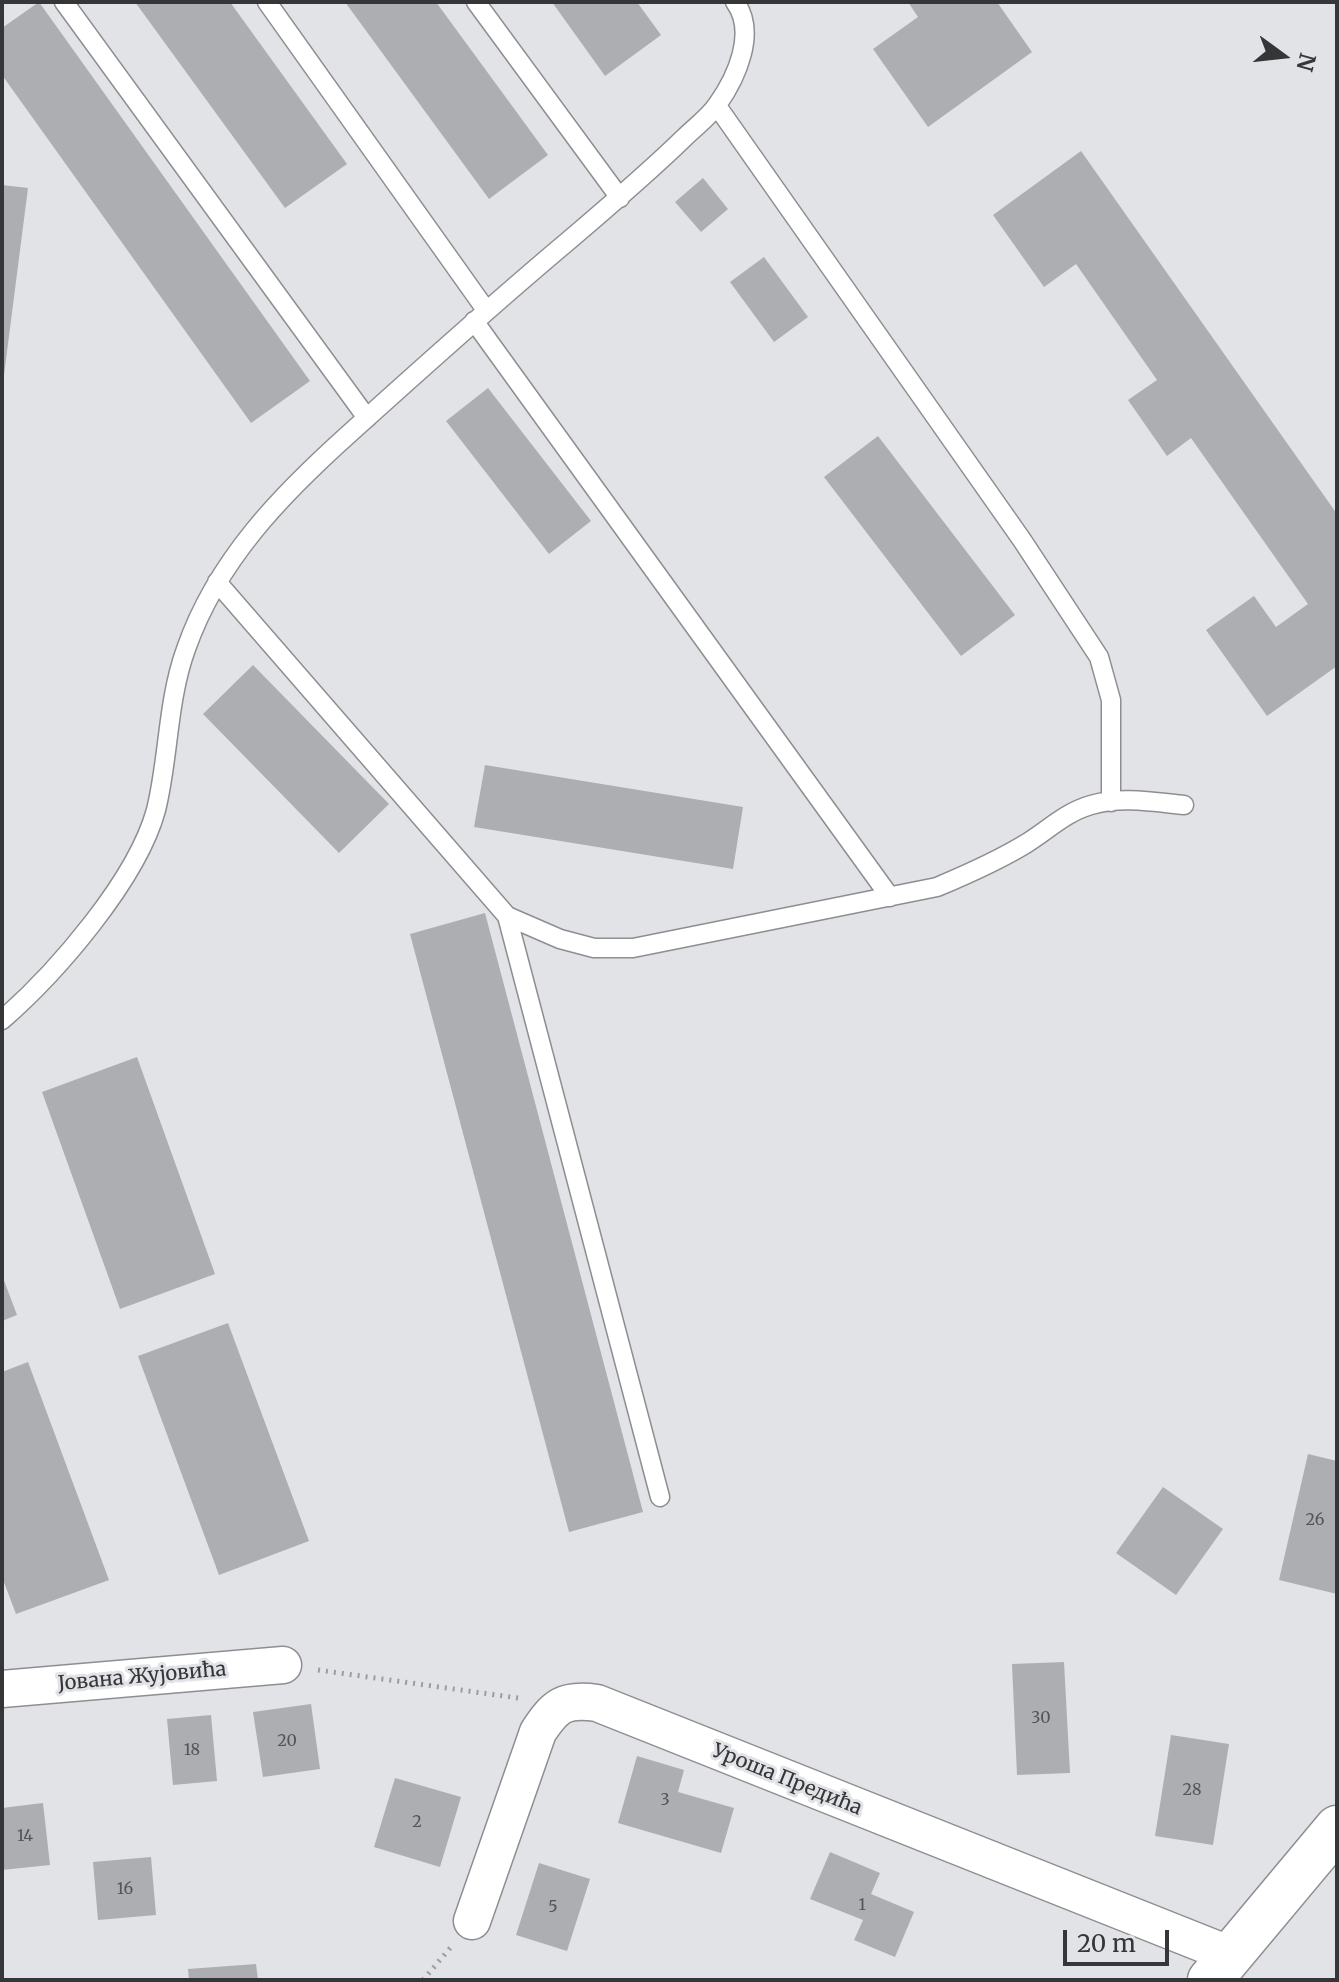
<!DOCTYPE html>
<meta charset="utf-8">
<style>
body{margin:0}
#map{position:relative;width:1339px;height:1982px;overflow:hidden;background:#e2e3e7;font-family:Merriweather,serif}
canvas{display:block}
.frame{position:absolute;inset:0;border:4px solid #353637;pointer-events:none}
.north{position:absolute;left:1243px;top:16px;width:80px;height:80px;-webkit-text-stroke:6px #e2e3e7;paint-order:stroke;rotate:105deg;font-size:22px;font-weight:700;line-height:32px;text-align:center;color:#353637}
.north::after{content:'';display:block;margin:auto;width:28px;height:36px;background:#353637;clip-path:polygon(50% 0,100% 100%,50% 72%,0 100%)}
.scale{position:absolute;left:1063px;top:1930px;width:106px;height:36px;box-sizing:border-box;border:4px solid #353637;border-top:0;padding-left:10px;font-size:24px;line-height:28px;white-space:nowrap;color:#353637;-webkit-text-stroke:6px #e2e3e7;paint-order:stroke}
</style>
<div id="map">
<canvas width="1339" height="1982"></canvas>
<div class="frame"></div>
<div class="north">N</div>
<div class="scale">20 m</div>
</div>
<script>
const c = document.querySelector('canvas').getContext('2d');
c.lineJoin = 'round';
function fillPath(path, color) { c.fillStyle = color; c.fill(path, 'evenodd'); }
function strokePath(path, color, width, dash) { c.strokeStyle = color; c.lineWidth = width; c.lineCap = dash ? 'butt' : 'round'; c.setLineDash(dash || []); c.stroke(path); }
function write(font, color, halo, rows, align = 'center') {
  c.font = font + ' Merriweather,serif'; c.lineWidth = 6; c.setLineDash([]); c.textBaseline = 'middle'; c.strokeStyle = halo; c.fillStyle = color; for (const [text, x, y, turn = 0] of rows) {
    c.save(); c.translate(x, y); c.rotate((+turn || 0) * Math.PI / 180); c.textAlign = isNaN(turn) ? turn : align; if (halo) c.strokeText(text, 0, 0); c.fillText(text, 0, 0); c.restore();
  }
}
fillPath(new Path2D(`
 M39 2 310 381 251 423 2 75V28Z
 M135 2H230L347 164 285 208Z
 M345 2H436L548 155 489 199Z
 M552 2H637L661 35 605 76Z
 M908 2H997L1032 52 928 127 873 49 918 17Z
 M1081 151 1337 514V666L1267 716 1206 630 1254 596 1276 627 1308 604 1191 438 1167 456 1128 400 1157 380 1076 264 1044 287 993 215Z
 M703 178 728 209 701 232 675 202Z
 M2 185 28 188 4 375 2 374Z
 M764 257 808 317 774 342 730 282Z
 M488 388 591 521 549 554 446 421Z
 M878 436 1015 615 961 656 824 477Z
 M253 665 389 804 339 853 203 714Z
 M485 765 743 807 733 869 474 827Z
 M485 913 643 1512 569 1532 410 934Z
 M137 1057 215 1274 120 1309 42 1092Z
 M2 1275 17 1315 2 1321Z
 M228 1323 309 1541 219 1575 138 1356Z
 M28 1362 109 1580 16 1614 2 1577V1372Z
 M1308 1454 1337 1461V1594L1279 1580Z
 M1163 1487 1223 1529 1176 1595 1116 1553Z
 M1064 1662 1070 1773 1017 1775 1012 1664Z
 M311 1704 320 1769 263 1777 253 1712Z
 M211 1715 217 1781 173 1785 167 1719Z
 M1171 1735 1229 1744 1213 1845 1155 1836Z
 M637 1756 684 1770 678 1792 734 1808 721 1853 618 1823Z
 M395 1778 461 1797 440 1867 374 1847Z
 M43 1803 50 1865 2 1870V1808Z
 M830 1852 880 1873 871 1894 914 1912 895 1957 854 1940 863 1920 810 1899Z
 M151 1857 156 1915 98 1920 93 1862Z
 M539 1863 590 1879 567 1951 516 1935Z
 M256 1964 258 1980H189L188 1969Z`), '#adaeb1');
const service = new Path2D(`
 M64 2 367 418
 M267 2 486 310
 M476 2 620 198
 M717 106 1022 540 1099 657 1111 700V802
 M474 321 890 897
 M217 582 507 916 660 1497
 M507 916 560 939 594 948H633L937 887C968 874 998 861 1027 843 1048 830 1066 812 1091 805 1121 796 1154 802 1184 805
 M2 1020C56 973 137 880 156 810 169 758 167 701 186 649 217 560 282 494 350 433 422 368 493 304 567 242 607 208 647 174 685 137 695 127 709 117 717 105 737 77 757 32 735 2`);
const minor = new Path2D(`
 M2 1689 283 1665
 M472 1921 538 1732C555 1706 564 1698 597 1703L1231 1955`);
const secondary = new Path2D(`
 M1210 1980 1337 1828`);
strokePath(service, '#8e8e92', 21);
strokePath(minor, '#8e8e92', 39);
strokePath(secondary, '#8e8e92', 47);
strokePath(new Path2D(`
 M318 1670 518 1698
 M423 1980 451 1947`), '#9b9c9f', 5, [2, 6]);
strokePath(service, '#fff', 18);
strokePath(minor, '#fff', 36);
strokePath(secondary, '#fff', 44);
write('16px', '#535456', null, [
 ["26",1315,1520],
 ["30",1041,1718],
 ["20",287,1741],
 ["18",192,1750],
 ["28",1192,1790],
 ["3",665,1800],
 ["2",417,1822],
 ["14",25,1836],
 ["16",125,1889],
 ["1",862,1905],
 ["5",553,1907]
]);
write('20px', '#353637', '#e2e3e7', [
 ["Јована Жујовића",142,1677,-5],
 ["Уроша Предића",787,1780,22]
]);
</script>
